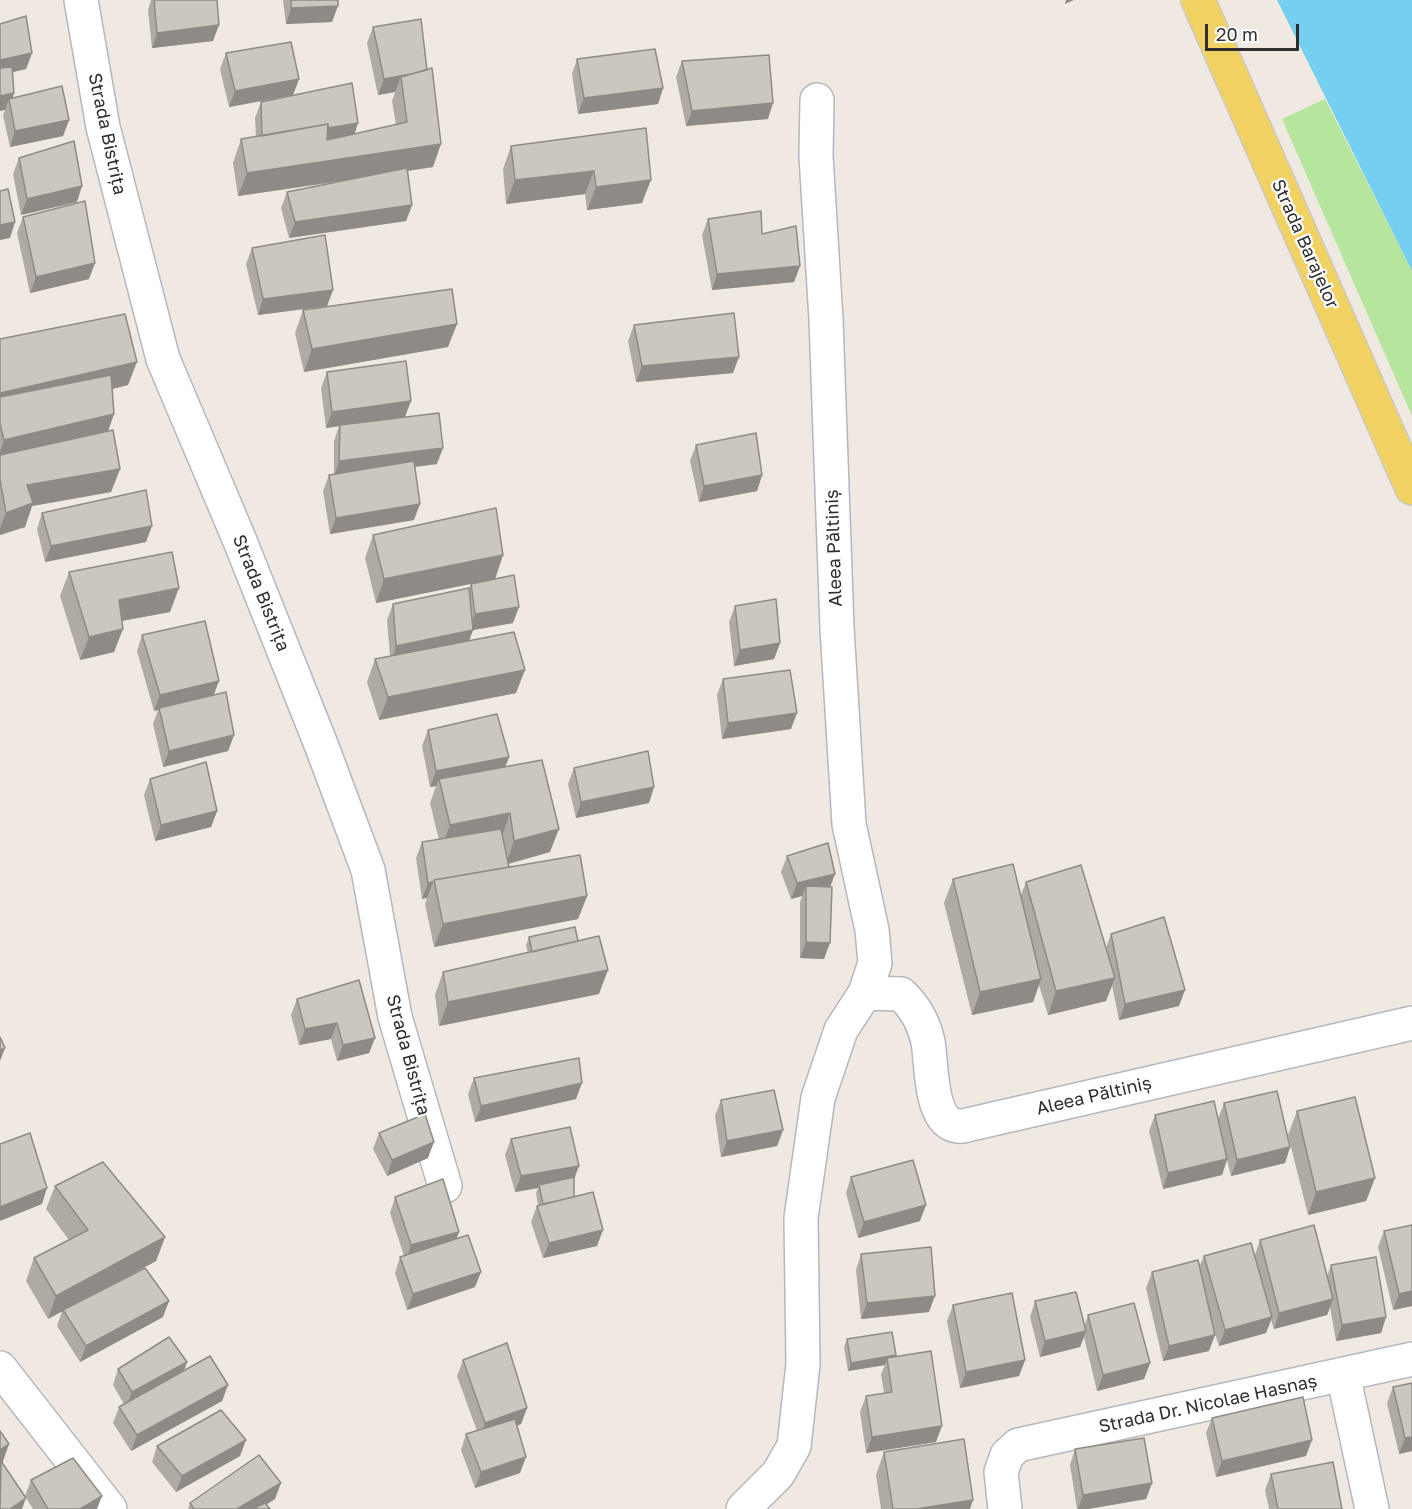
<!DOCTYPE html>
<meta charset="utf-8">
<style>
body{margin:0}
#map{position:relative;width:1412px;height:1509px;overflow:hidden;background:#efe9e1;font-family:"Golos Text",sans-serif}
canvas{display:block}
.scale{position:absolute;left:1205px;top:24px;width:94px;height:27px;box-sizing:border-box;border:3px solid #2e2e2e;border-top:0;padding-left:8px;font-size:18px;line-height:21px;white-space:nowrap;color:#2e2e2e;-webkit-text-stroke:4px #fff;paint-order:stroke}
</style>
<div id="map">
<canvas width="1412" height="1509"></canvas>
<div class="scale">20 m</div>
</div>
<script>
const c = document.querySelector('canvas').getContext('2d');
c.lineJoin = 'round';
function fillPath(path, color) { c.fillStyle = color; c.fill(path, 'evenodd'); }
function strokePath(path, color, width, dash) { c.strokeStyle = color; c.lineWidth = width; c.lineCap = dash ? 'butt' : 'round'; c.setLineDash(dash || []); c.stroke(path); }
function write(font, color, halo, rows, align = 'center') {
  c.font = font + ' "Golos Text",sans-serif'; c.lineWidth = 4.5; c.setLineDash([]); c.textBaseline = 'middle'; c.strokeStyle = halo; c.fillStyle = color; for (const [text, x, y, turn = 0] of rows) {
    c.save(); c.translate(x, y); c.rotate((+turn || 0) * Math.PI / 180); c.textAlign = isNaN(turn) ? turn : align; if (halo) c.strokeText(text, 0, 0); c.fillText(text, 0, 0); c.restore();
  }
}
fillPath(new Path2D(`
 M1325 99 1412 271V416L1282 119Z`), '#b6e59e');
fillPath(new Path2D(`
 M1277 0H1412V271Z`), '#75cff0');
const minor = new Path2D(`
 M81 0 103 127 163 359 240 541 322 747 368 870 395 1017 445 1186
 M865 993 901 994C915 1007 924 1023 928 1042 932 1063 929 1123 958 1126 961 1127 964 1126 967 1125L1412 1023
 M0 1368 110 1509
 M1343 1374 1372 1509
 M743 1509 778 1474 794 1446 803 1364 801 1218 818 1098 841 1030 865 993 875 963 872 930 849 824 837 628 826 320 816 156 817 100
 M1005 1509 1001 1472 1007 1455 1018 1445 1412 1359`);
const major = new Path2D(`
 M1198 0 1412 488`);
strokePath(minor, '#b4b7c1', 36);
strokePath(major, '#c9c9c9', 36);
strokePath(minor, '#fff', 33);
strokePath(major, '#f2d163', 33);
fillPath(new Path2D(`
 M151 0H217L213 41 152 48 148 10Z
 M283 0H338L332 22 286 24Z
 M421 19 433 167 408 171 412 205 406 221 289 238 281 208 287 192 351 180 238 196 233 163 241 139 256 137 255 118 261 102 355 134 396 125 392 101 395 92 378 95 367 43 373 27Z
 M0 24 32 53 26 69 13 72 14 93 13 98 69 120 63 136 10 147 3 115 5 110Z
 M226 53 299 79 293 95 229 107 220 69Z
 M577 59 663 88 658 104 578 114 572 74Z
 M682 61 768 119 686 126 676 77Z
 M646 128 642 203 587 210 585 194 506 204 503 169 511 146Z
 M19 158 77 202 21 215 13 174Z
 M23 217 89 279 30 293 17 233Z
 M708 219 762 234 800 266 794 282 712 290 702 235Z
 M252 248 333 290 327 306 258 315 246 264Z
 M303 310 448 347 304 372 295 333Z
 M634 325 733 373 636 382 628 341Z
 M0 339 128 385 113 389 114 414 108 430 120 469 111 492 32 506 25 527 0 535Z
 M327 372 405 417 437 464 415 467 414 520 330 534 323 491 329 475H334V441L339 426 326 428 321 388Z
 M696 445 762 475 757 491 699 502 690 461Z
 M42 513 146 542 45 562 37 529Z
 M373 535 503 555 495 579 376 603 365 558Z
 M69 572 170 612 122 621 114 652 80 660 60 596Z
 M471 584 513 623 473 630 469 641 516 693 379 720 367 682 375 659 390 656 387 620 393 604 469 589Z
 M735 606 780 643 774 659 734 666 729 622Z
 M142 635 214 694 234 735 228 751 163 767 153 724 158 710 154 711 137 651Z
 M723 679 791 729 722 739 717 695Z
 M428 730 509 757 505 767 550 852 509 864V867L587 896 578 919 434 947 425 904 427 898 422 899 416 858 422 842 439 840 430 803 436 786 430 787 422 746Z
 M574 768 654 787 649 803 576 818 568 784Z
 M150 779 217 811 211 827 155 841 144 795Z
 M787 856 830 887 824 959 800 958V902L802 896 791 899 781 872Z
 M953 879 1021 895 1026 882 1106 948 1111 934 1179 1006 1119 1020 1112 985 1106 1001 1048 1015 1039 985 1033 1002 972 1015 944 903Z
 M529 937 578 941 599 994 439 1026 435 995 443 972 528 953 526 945Z
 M297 999 375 1038 369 1053 337 1061 331 1039 299 1045 291 1015Z
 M474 1078 576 1099 475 1122 468 1094Z
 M721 1100 783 1130 777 1146 721 1157 715 1116Z
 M1224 1103 1290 1147 1285 1163 1231 1176 1227 1160 1222 1175 1163 1189 1149 1131 1155 1115 1218 1119Z
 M1297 1111 1375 1178 1366 1201 1308 1215 1288 1135Z
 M379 1133 428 1158 387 1176 373 1149Z
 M511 1139 574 1180V1197L597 1246 543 1258 531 1222 537 1206 538 1205 536 1193 538 1188 515 1192 505 1155Z
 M851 1177 920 1221 858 1238 846 1193Z
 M55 1186 165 1237 156 1261 108 1287 163 1317 80 1362 57 1326 62 1311 48 1319 26 1281 34 1258 69 1240 46 1209Z
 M395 1197 456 1239 475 1287 407 1310 395 1273 400 1257 404 1256 390 1213Z
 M1412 1225V1306L1393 1310 1378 1247 1384 1231Z
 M1260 1240 1327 1276 1331 1265 1386 1317 1381 1333 1336 1341 1330 1307 1327 1315 1274 1329 1271 1320 1266 1333 1219 1346 1212 1324 1209 1351 1163 1361 1146 1288 1152 1272 1199 1267 1204 1256 1255 1255Z
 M861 1254 929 1312 861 1319 856 1270Z
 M1035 1301 1085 1325 1088 1315 1150 1363 1144 1379 1097 1391 1084 1337 1080 1347 1040 1357 1030 1317Z
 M953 1305 1025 1360 1019 1376 960 1388 947 1321Z
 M847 1339 895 1357 936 1442 866 1453 860 1412 866 1396 884 1393 881 1374 885 1365 848 1371 844 1347Z
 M463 1360 527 1408 521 1424 517 1426 520 1473 475 1488 461 1450 466 1434 477 1431 457 1376Z
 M187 1362 184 1371 228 1385 222 1401 131 1451 113 1423 119 1407 124 1404 113 1385 118 1369Z
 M1393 1387 1412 1451 1399 1454 1387 1403Z
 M1212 1418 1306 1456 1216 1477 1206 1433Z
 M157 1446 240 1456 176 1492 152 1462Z
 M1075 1449 1152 1483 1146 1499 1088 1509H1077L1070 1465Z
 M884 1452 970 1509H881L876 1475Z
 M1271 1474 1342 1509H1269L1265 1490Z
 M31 1480 97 1509H33L25 1496Z
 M275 1499 267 1504 270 1509H188L190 1503Z`), '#afaba4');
fillPath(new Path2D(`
 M1066 0H1074L1065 4Z
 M338 6 332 22 286 24 291 8Z
 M219 25 213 41 152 48 157 33Z
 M32 53 26 69 0 75V60Z
 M427 71 401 77 395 92 378 95 384 79Z
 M299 79 293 95 229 107 235 91Z
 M663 88 658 104 578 114 584 98Z
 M14 93 10 105 9 99 5 110 0 111V96Z
 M773 103 768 119 686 126 692 111Z
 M69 120 63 136 10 147 15 131Z
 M358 123 353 139 256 154 262 138Z
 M441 144 433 167 238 196 247 173Z
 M594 171 585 194 506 204 515 180Z
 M651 180 642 203 587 210 596 187Z
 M82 186 77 202 21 215 27 199Z
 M412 205 406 221 289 238 295 222Z
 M15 222 10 238 0 240V225Z
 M95 263 89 279 30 293 36 277Z
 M800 266 794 282 712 290 717 274Z
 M333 290 327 306 258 315 263 299Z
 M457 324 448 347 304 372 312 349Z
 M739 357 733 373 636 382 642 366Z
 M137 362 128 385 0 414V393Z
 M411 401 405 417 326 428 332 412Z
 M114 414 106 437 0 463V452L4 440Z
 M443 448 437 464 334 477 339 461Z
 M120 469 111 492 32 506 25 527 0 535V528L6 513 27 485Z
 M762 475 757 491 699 502 704 486Z
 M420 504 414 520 330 534 336 518Z
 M152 526 146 542 45 562 51 546Z
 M503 555 495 579 376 603 384 579Z
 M179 588 170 612 110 623 119 600Z
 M519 607 513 623 473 630 467 646 391 662 396 646 469 630 475 614Z
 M123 629 114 652 80 660 89 637Z
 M780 643 774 659 734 666 740 650Z
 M525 670 516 693 379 720 388 697Z
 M219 681 213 697 159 708 158 710 154 711 160 695Z
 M797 713 791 729 722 739 728 723Z
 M234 735 228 751 163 767 169 751Z
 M509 757 503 773 439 779 436 786 430 787 436 771Z
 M654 787 649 803 576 818 581 802Z
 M217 811 211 827 155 841 161 825Z
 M510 813 502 836 441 849 450 825Z
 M559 829 550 852 506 864 514 841Z
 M835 874 829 890 806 886 802 896 791 899 797 883Z
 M433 882 427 898 422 899 428 883Z
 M587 896 578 919 434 947 443 924Z
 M806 942 830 943 824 959 800 958Z
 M608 970 599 994 439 1026 448 1002Z
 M1115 978 1106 1001 1048 1015 1056 991Z
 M1041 979 1033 1002 972 1015 980 992Z
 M1185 990 1179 1006 1119 1020 1125 1004Z
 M337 1023 331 1039 299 1045 305 1029Z
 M375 1038 369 1053 337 1061 343 1045Z
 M5 1048 0 1061V1050Z
 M582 1083 576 1099 475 1122 481 1106Z
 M783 1130 777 1146 721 1157 727 1141Z
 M434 1142 428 1158 387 1176 392 1160Z
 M1290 1147 1285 1163 1231 1176 1237 1160Z
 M1227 1159 1222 1175 1163 1189 1168 1173Z
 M579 1166 573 1182 539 1185 538 1188 515 1192 521 1176Z
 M1375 1178 1366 1201 1308 1215 1316 1192Z
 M47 1188 42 1204 0 1221V1207Z
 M926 1205 920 1221 858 1238 864 1222Z
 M603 1230 597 1246 543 1258 549 1243Z
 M459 1232 453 1248 406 1261 411 1245Z
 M165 1237 156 1261 48 1319 56 1296Z
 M481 1272 475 1287 407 1310 413 1294Z
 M1412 1291V1306L1393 1310 1399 1294Z
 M935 1296 929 1312 861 1319 867 1303Z
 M1333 1299 1327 1315 1274 1329 1279 1313Z
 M169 1301 163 1317 80 1362 86 1346Z
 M1272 1317 1266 1333 1219 1346 1225 1330Z
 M1386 1317 1381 1333 1336 1341 1342 1325Z
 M1086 1331 1080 1347 1040 1357 1045 1341Z
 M1215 1335 1209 1351 1163 1361 1169 1346Z
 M896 1355 893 1363 887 1358 885 1365 848 1371 851 1363Z
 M1025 1360 1019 1376 960 1388 966 1372Z
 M187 1362 181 1378 126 1408 132 1392Z
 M1150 1363 1144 1379 1097 1391 1103 1375Z
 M228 1385 222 1401 131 1451 137 1435Z
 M527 1408 521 1424 479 1439 485 1423Z
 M942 1426 936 1442 866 1453 872 1437Z
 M1412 1437V1451L1399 1454 1405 1438Z
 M246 1440 240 1456 176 1492 182 1476Z
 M1312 1440 1306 1456 1216 1477 1222 1461Z
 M9 1444 1 1467H0V1450Z
 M526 1457 520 1473 475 1488 481 1472Z
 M281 1483 275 1499 259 1509H237Z
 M1152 1483 1146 1499 1088 1509H1078L1083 1495Z
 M102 1496 97 1509H80Z
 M26 1498 22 1509H10Z
 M973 1500 970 1509H916Z`), '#8e8b86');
const building = new Path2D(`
 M154 0H217L219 25 157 33Z
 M291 0H338V6L291 8Z
 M26 16 32 53 0 60V24Z
 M421 19 427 70 411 74 384 79 373 27Z
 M291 42 299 79 235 91 226 53Z
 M655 49 663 88 584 98 577 59Z
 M769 55 773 103 692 111 682 61Z
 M12 67 14 93 0 96V68Z
 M432 68 441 144 247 173 241 139 328 124 327 140 407 122 401 77Z
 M352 83 358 123 328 128V124L262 136 261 102Z
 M62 86 69 120 15 131 9 99Z
 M646 128 651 180 596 187 594 171 515 180 511 146Z
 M74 141 82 186 27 199 19 158Z
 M407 168 412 205 295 222 287 192Z
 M8 189 15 222 0 225V191Z
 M85 201 95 263 36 277 23 217Z
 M761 211 762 234 796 226 800 266 717 274 708 219Z
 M325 235 333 290 263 299 252 248Z
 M452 289 457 324 312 349 303 310Z
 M734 313 739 357 642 366 634 325Z
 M125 314 137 362 0 393V339Z
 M406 361 411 401 332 412 327 372Z
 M111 375 114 414 4 440 0 424V397Z
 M439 413 443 448 339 461 340 425Z
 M113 430 120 469 27 485 33 503 6 513 0 480V455Z
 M756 433 762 475 704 486 696 445Z
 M414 461 420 504 336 518 329 475Z
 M146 490 152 526 51 546 42 513Z
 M496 508 503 555 384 579 373 535Z
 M172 552 179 588 119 600 123 629 89 637 69 572Z
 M514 575 519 607 475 614 471 584Z
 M469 588 473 630 396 646 393 604Z
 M776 599 780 643 740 650 735 606Z
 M205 621 219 681 160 695 142 635Z
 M514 632 525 670 388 697 375 659Z
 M790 670 797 713 728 723 723 679Z
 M226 692 234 735 169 751 159 708Z
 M497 714 509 757 436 771 428 730Z
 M648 751 654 787 581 802 574 768Z
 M542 760 559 829 514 841 510 813 450 825 439 779Z
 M206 762 217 811 161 825 150 779Z
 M501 829 509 867 434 880 433 882 428 883 422 842Z
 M828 843 835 874 797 883 787 856Z
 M580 855 587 896 443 924 434 880Z
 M1013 864 1041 979 980 992 953 879Z
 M1081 865 1115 978 1056 991 1026 882Z
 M806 886 832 887 830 943 806 942Z
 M1164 917 1185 990 1125 1004 1111 934Z
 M575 927 578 941 532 952 529 937Z
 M599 936 608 970 448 1002 443 972Z
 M359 980 375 1038 343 1045 337 1023 305 1029 297 999Z
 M0 1037 5 1048 0 1050Z
 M579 1058 582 1083 481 1106 474 1078Z
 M774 1090 783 1130 727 1141 721 1100Z
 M1277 1091 1290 1147 1237 1160 1224 1103Z
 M1355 1097 1375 1178 1316 1192 1297 1111Z
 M1214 1101 1227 1159 1168 1173 1155 1115Z
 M425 1114 434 1142 392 1160 379 1133Z
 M570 1127 579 1166 521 1176 511 1139Z
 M30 1133 47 1188 0 1207V1144Z
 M913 1160 926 1205 864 1222 851 1177Z
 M103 1162 165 1237 56 1296 34 1258 88 1230 55 1186Z
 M574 1177V1197L543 1204 539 1185Z
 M443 1179 459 1232 411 1245 395 1197Z
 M593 1192 603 1230 549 1243 537 1206Z
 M1314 1225 1333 1299 1279 1313 1260 1240Z
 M1412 1225V1291L1399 1294 1384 1231Z
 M468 1235 481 1272 413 1294 400 1257Z
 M1251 1243 1272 1317 1225 1330 1204 1256Z
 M931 1247 935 1296 867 1303 861 1254Z
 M1376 1257 1386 1317 1342 1325 1331 1265Z
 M1198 1260 1215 1335 1169 1346 1152 1272Z
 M145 1268 169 1301 86 1346 63 1310Z
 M1076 1292 1086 1331 1045 1341 1035 1301Z
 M1012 1293 1025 1360 966 1372 953 1305Z
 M1134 1303 1150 1363 1103 1375 1088 1315Z
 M892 1332 896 1355 851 1363 847 1339Z
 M169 1337 187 1362 132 1392 118 1369Z
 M507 1343 527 1408 485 1423 463 1360Z
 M931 1351 942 1426 872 1437 866 1396 892 1392 887 1358Z
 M210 1356 228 1385 137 1435 119 1407Z
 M1412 1383V1437L1405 1438 1393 1387Z
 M1303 1397 1312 1440 1222 1461 1212 1418Z
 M221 1410 246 1440 182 1476 157 1446Z
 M515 1419 526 1457 481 1472 466 1434Z
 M0 1431 9 1444 0 1450Z
 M1144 1438 1152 1483 1083 1495 1075 1449Z
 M964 1439 973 1500 916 1509H893L884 1452Z
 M259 1455 281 1483 237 1509H194L190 1503Z
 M73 1458 102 1496 80 1509H48L31 1480Z
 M1 1461 26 1498 10 1509H0Z
 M1333 1462 1342 1509H1278L1271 1474Z
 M265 1503 270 1509H253Z`);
fillPath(building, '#cbc7bf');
strokePath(building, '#8e8b86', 1.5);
write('18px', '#2e2e2e', '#fff', [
 ["Strada Bistrița",107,134,78],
 ["Strada Barajelor",1305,244,66],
 ["Aleea Păltiniș",834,548,-92],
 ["Strada Bistrița",261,593,68],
 ["Strada Bistrița",408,1055,75],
 ["Aleea Păltiniș",1094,1096,-13],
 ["Strada Dr. Nicolae Hasnaș",1208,1404,-12]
]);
</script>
